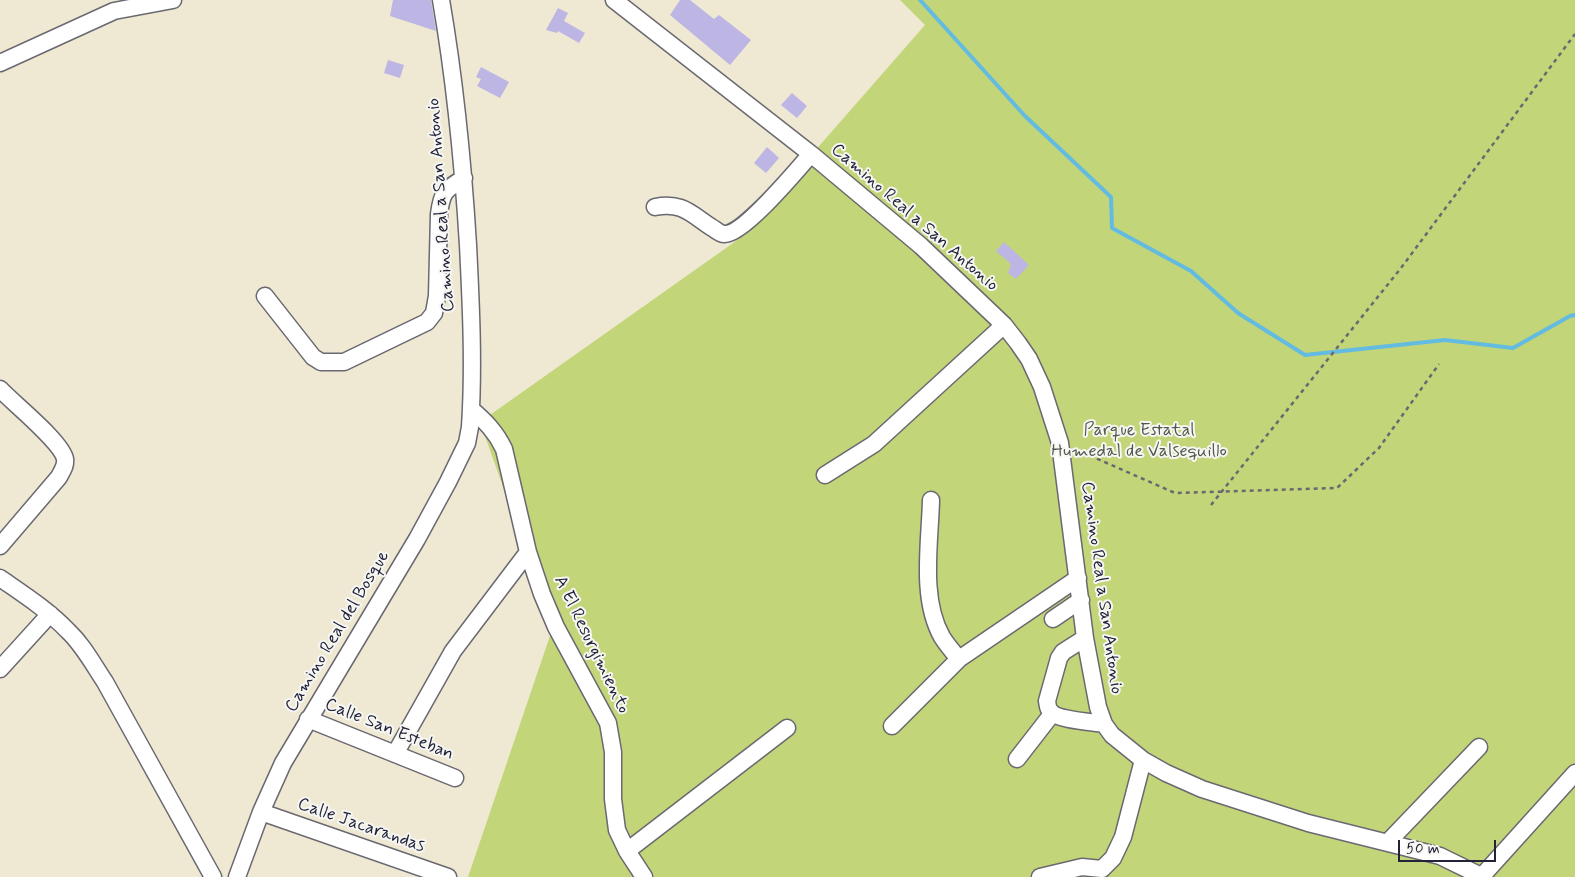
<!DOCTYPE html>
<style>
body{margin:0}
#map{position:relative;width:1575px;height:877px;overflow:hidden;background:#efe9d3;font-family:Mynerve,sans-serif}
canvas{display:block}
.scale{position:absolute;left:1398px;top:840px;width:98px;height:22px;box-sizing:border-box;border:2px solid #22223b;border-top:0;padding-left:6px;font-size:15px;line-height:18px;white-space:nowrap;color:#22223b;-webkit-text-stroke:4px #f6f6f2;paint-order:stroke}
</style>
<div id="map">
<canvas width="1575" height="877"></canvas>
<div class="scale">50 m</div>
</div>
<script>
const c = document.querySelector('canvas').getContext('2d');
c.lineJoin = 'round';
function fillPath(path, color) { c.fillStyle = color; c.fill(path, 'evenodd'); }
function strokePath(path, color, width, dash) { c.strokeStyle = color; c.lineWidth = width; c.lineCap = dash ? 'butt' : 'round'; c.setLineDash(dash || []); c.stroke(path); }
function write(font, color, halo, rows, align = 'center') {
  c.font = font + ' Mynerve,sans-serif'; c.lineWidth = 4; c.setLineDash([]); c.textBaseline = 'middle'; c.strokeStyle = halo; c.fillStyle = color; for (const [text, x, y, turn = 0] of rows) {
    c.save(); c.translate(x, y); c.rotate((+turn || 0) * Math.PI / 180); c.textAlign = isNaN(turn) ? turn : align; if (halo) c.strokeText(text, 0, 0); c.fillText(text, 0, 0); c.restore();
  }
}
fillPath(new Path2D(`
 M900 0H1575V877H468L553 627 480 422 736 241 925 25Z`), '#c2d578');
strokePath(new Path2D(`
 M920 0 1025 116 1111 197 1112 228 1191 271 1238 313 1305 355 1445 340 1513 348 1570 316 1575 315`), '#64bbe1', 4);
fillPath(new Path2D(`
 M393 0H431L436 31 390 16Z
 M680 0H690L714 19 719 15 751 40 730 65 670 15Z
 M558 8 568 13 564 21 585 33 579 43 558 31 557 33 546 30Z
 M388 60 404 65 400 78 384 73Z
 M481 67 509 82 500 98 477 86 481 79 476 77Z
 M792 93 807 106 797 118 781 105Z
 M767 147 779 158 766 173 754 163Z
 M1004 242 1029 265 1016 279 1008 273 1011 264 996 251Z`), '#bdb5e3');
const minor = new Path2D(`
 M614 0 811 154 921 246 1004 325 1018 343 1029 359 1042 387 1060 443 1085 638 1098 707 1104 724 1112 735 1143 760 1166 773 1202 789 1308 823 1440 856 1483 877
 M0 63 114 11 173 0
 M655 207C682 202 690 213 711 227 715 229 720 234 724 234 742 236 798 169 811 154
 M265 296 313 357 321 362H344L427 322 434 313 437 296 439 214C442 191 445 190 464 178
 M0 389C14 404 62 442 65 459 66 466 62 471 59 477L0 546
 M471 409C485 421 496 432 504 449L528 552 542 594 556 627 608 723 613 752V799L617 830 627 851 644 877
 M825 475 874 444 1004 325
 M931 500C930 543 920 598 942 637 947 645 953 652 959 659
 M0 578C23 594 48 610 68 631 83 645 93 664 105 682L213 877
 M1053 619 1081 600
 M1085 638 1063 652 1059 658 1047 701C1048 705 1047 708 1051 712 1058 720 1093 722 1104 724
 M0 669 50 614
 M308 719 455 778
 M892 726 959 659 1078 578
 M395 754 453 651 528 552
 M1017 759 1052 714
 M261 812 448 877
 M1388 842 1479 747
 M627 851 787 728
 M1482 876 1575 773
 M237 877 261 812 283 763 417 539 448 482 467 443 470 427C474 367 471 305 468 245 463 163 455 81 441 0
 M1040 877 1082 867 1102 869 1113 858 1123 837 1143 760`);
strokePath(minor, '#6a6870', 19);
strokePath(new Path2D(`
 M1075 449 1175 493 1337 488 1379 448 1439 364
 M1211 505 1401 268 1575 34`), '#6a6870', 2.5, [4, 4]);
strokePath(minor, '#fff', 16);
write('18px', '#22223b', '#f6f6f2', [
 ["Camino Real a San Antonio",442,205,-94],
 ["Camino Real a San Antonio",914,218,41],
 ["Camino Real a San Antonio",1101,588,82],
 ["Camino Real del Bosque",338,632,-59],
 ["A El Resurgimiento",591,645,64],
 ["Calle San Esteban",389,730,22],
 ["Calle Jacarandas",361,826,19]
]);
write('18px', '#52584d', '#f6f6f2', [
 ["Parque Estatal",1139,431],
 ["Humedal de Valsequillo",1139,452]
]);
</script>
